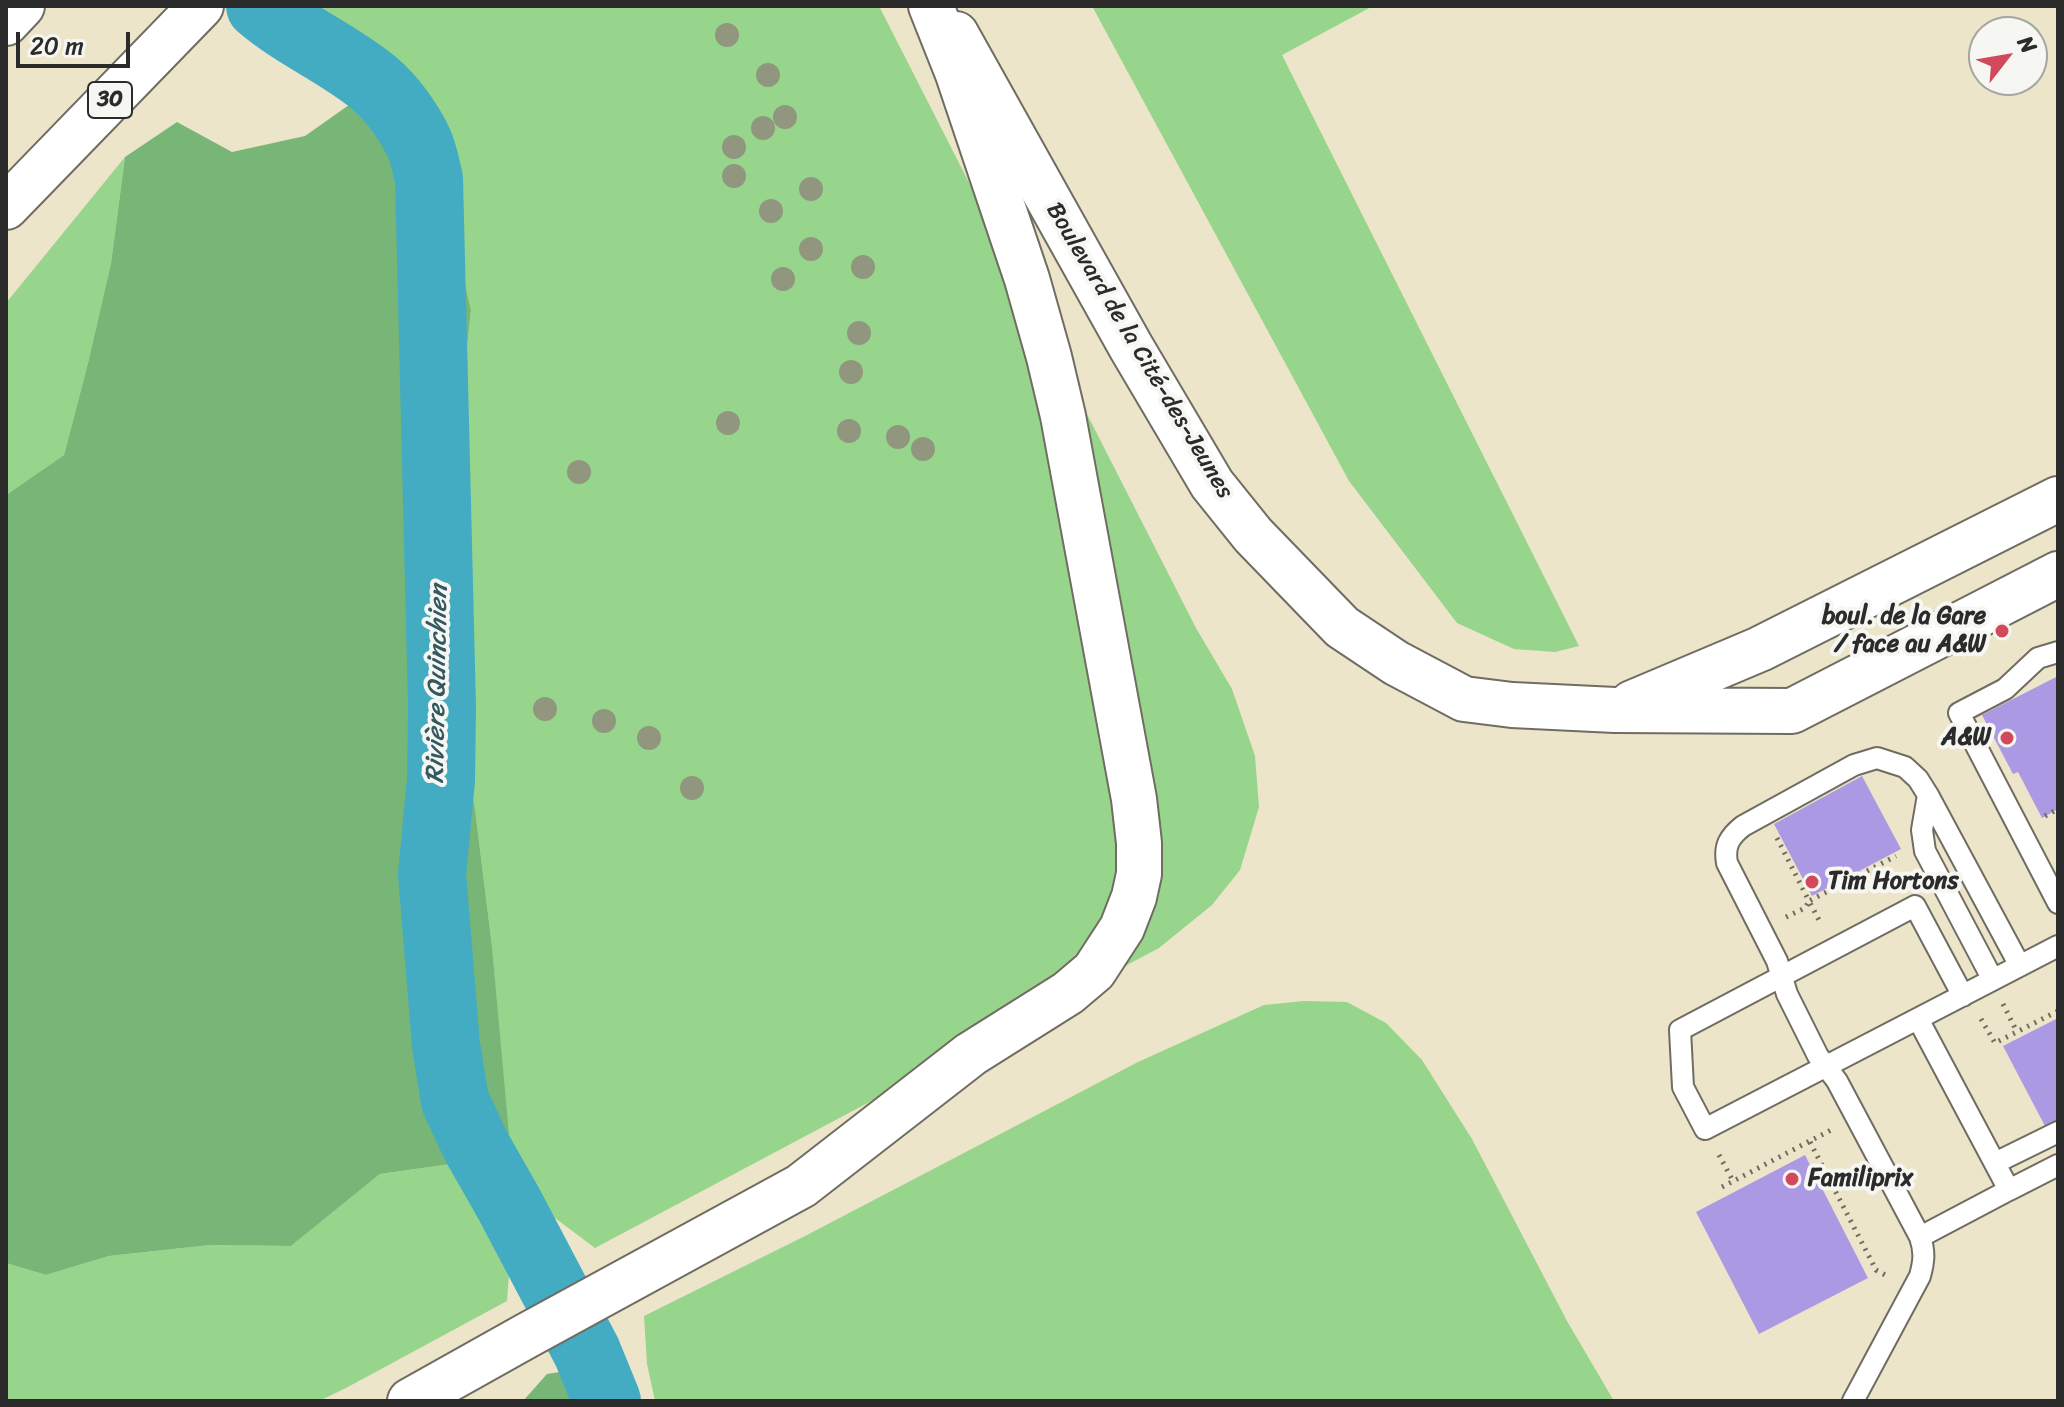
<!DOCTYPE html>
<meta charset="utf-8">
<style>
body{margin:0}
#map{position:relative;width:2064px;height:1407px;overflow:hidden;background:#ede5c9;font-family:Sriracha,sans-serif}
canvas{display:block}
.frame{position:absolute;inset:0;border:8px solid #2b2b2b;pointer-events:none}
.north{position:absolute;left:1968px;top:16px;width:80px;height:80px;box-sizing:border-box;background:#f6f6f2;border:2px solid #a5a5a2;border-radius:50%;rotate:59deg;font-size:22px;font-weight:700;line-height:32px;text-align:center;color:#2b2b2b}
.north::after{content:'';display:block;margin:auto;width:28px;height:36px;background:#d1495b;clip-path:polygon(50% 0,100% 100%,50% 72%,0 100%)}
.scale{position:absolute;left:16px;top:32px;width:114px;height:36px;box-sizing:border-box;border:4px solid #2b2b2b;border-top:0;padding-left:10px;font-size:24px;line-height:28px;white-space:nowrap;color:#2b2b2b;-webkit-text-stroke:6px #f6f6f2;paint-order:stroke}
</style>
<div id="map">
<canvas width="2064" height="1407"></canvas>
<div class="frame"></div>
<div class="north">N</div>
<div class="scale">20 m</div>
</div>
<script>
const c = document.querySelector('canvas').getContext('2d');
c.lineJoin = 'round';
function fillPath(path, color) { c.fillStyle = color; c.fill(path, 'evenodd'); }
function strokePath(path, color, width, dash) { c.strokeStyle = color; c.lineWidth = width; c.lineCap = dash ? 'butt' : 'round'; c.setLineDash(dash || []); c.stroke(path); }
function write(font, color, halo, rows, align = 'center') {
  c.font = font + ' Sriracha,sans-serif'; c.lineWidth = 8; c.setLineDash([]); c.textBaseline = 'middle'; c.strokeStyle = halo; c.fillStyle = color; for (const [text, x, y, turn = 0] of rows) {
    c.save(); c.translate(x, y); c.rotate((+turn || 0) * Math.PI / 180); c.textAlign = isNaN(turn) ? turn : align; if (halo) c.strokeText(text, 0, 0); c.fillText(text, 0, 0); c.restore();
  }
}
fillPath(new Path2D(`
 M281 6H879L1196 628 1232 689 1255 756 1259 807 1240 870 1212 905 1159 948 595 1248 551 1215 493 1143 508 1135 492 946 475 809 450 661 452 490 471 310 436 156 393 74H389L330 31Z
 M1092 6H1373L1282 55 1579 646 1555 652 1514 649 1457 623 1349 481Z
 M125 157 111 263 88 363 64 455 6 495V303Z
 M1304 1001 1347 1002 1386 1023 1422 1060 1472 1139 1567 1321 1614 1401H655L647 1364 644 1316 807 1235 1138 1062 1264 1005Z
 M451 1164 478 1189 512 1232 507 1301 346 1388 319 1401H6V1263L46 1275 109 1256 210 1245 291 1246 380 1174Z`), '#96d58b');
fillPath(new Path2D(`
 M393 74 436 156 471 310 452 490 450 661 475 809 492 946 509 1135 451 1164 380 1174 291 1246 210 1245 109 1256 46 1275 6 1263V495L64 455 88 363 111 263 125 157 177 122 232 152 305 136Z
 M585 1368 607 1391 608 1401H523L547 1374Z`), '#78b677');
strokePath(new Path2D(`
 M260 6C295 36 339 54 374 83 392 98 409 122 419 143 424 154 426 167 429 179L442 707 441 780 432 874 446 1045 455 1101 476 1146 509 1204 587 1352 607 1401`), '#43acc2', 68);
fillPath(new Path2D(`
 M2058 676V809L2042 818 2018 772 2013 774 1982 715Z
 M1862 776 1901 849 1812 896 1774 824Z
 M2058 1018V1122L2046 1128 2003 1046Z
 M1805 1155 1868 1278 1759 1334 1696 1212Z`), '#ac99e4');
const lane = new Path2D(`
 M2058 652 2038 658 2005 689 1959 713 2058 903
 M1928 795 1922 830 1925 851 1993 980
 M1963 996 1915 906 1680 1030 1683 1087 1705 1129 2058 946
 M1918 1019 2009 1190 1920 1237 1837 1081 1818 1056 1787 994 1777 961 1727 863C1724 846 1729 837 1743 826L1854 765 1877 758 1905 767 1918 779 1928 795 2020 966
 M1995 1163 2058 1132
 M2009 1190 2058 1165
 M1853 1401 1920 1276C1924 1261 1925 1252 1920 1237`);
const secondary = new Path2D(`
 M956 34 1131 347 1212 484 1253 535 1342 627 1396 663 1464 699 1512 705 1615 710 1792 711 2058 574
 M1632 703 1760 649 2058 499`);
const highway = new Path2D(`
 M6 23 22 6
 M6 207 201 6
 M410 1401 526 1336 801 1186 971 1054 1068 993 1094 971 1122 928 1134 897 1139 874V843L1134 799 1063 416 1049 357 1027 279 958 74 931 6`);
strokePath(lane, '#6f6c62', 24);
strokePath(secondary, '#6f6c62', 48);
strokePath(highway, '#6f6c62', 48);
strokePath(new Path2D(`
 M2045 816 2058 809
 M1777 838 1809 901 1896 856
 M1786 917 1805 908 1809 901 1821 924
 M2003 1004 2017 1032
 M1981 1019 1995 1043 2058 1011
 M1810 1142 1876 1270 1889 1277
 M1719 1155 1733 1181
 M1722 1187 1831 1130`), '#6f6c62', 5, [2, 6]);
strokePath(lane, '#fff', 20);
strokePath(secondary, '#fff', 44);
strokePath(highway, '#fff', 44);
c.fillStyle = '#91967f';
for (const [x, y] of [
 [727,35],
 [768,75],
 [785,117],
 [763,128],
 [734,147],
 [734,176],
 [811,189],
 [771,211],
 [811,249],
 [863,267],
 [783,279],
 [859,333],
 [851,372],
 [728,423],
 [849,431],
 [898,437],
 [923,449],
 [579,472],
 [545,709],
 [604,721],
 [649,738],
 [692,788]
]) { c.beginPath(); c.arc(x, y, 12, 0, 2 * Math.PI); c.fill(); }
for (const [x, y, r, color] of [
 [2002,631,8,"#d1495b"],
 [2007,738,8,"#d1495b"],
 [1812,882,8,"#d1495b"],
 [1792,1179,8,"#d1495b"]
]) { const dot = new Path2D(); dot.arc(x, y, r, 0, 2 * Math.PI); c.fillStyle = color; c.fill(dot); strokePath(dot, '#f6f6f2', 3); }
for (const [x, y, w] of [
 [110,100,44]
]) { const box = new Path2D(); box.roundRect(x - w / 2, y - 18, w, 36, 6); c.fillStyle = '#f6f6f2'; c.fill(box); strokePath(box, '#2b2b2b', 2); }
write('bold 22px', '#2b2b2b', null, [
 ["30",110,100]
]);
write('24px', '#2b2b2b', '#f6f6f2', [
 ["Boulevard de la Cité-des-Jeunes",1139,351,59]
]);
write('bold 24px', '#2b2b2b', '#f6f6f2', [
 ["boul. de la Gare",1986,617],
 ["/ face au A&W",1986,645],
 ["A&W",1991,738],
 ["Tim Hortons",1828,882,"left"],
 ["Familiprix",1808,1179,"left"]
], 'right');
write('italic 26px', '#335860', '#f6f6f2', [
 ["Rivière Quinchien",438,684,-89]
]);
</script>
